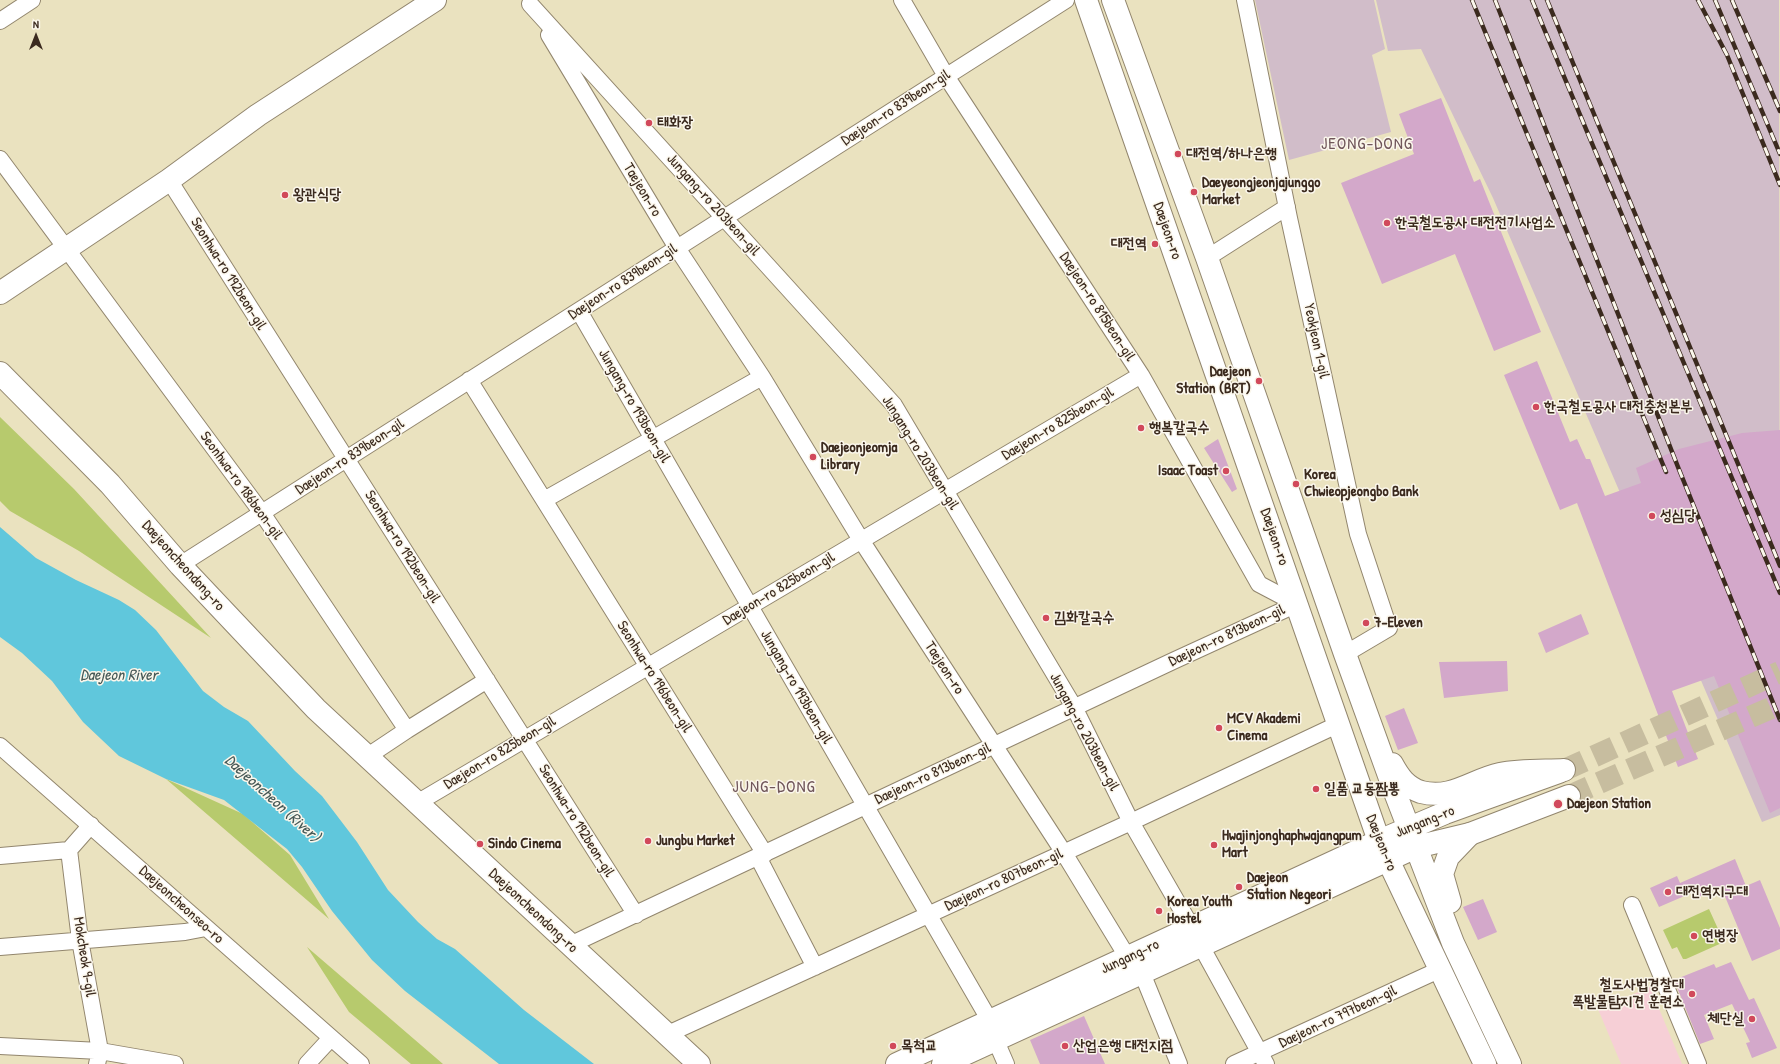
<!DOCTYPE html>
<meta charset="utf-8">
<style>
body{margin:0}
#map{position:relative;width:1780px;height:1064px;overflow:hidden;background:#eae2bf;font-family:"Patrick Hand",sans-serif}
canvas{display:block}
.north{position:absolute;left:16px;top:16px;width:40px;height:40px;-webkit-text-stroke:3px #fbf7ec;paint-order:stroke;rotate:0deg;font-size:11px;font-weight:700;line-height:16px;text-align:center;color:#3b2a1e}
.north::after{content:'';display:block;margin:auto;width:14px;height:18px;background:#3b2a1e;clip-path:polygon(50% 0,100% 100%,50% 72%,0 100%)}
</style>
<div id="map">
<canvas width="1780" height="1064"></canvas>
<div class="north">N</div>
</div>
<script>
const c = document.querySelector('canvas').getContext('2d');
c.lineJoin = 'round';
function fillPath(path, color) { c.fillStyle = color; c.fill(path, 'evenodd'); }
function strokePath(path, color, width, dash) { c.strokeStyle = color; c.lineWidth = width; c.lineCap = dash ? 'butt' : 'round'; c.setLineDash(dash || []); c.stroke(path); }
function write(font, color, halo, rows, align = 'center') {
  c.font = font + ' "Patrick Hand","Poor Story",sans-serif'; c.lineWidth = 3; c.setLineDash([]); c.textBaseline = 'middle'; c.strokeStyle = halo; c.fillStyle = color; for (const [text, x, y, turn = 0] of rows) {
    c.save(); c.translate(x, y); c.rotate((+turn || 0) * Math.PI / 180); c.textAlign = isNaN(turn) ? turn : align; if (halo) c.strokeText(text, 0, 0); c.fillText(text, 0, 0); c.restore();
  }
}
fillPath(new Path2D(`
 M1650 987 1682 1064H1621L1598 1009Z`), '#f6cfd6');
fillPath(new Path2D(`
 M1255 0H1374L1385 49 1372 55 1391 132 1289 160Z
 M1376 0H1779L1780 815 1762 822 1493 198 1421 49 1388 51Z`), '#d1bdc9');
fillPath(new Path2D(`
 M0 417 74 489 211 638 79 551 10 511 0 501Z
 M166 779 243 814 290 855 329 919Z
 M1709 909 1724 942 1686 959H1683L1677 947 1672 949 1663 930Z
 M307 947 443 1064H411L349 1012Z`), '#b7ca6d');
fillPath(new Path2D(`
 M0 527 36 558 76 580 119 600 135 610 156 630 203 691 224 707 248 721 295 771 322 796 357 842 388 890 418 922 437 939 455 949 524 1010 594 1064H499L405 991 372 960 332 911 302 867 287 849 224 800 166 779 119 756 83 722 52 681 22 653 0 637Z`), '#60c7dc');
fillPath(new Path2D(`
 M1441 98 1474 182 1480 179 1541 332 1494 351 1455 254 1382 284 1341 183 1414 154 1399 114Z
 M1537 361 1570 442 1577 439 1586 459H1590L1605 496 1641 483 1636 468 1679 449 1742 433 1780 430V808L1770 813 1714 676 1672 691 1698 759 1678 767 1577 503 1560 510 1504 375Z
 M1218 439 1237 489 1232 492 1204 448Z
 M1581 614 1589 634 1546 653 1538 633Z
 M1507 661 1508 691 1444 698 1439 662Z
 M1404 708 1418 743 1398 750 1385 716Z
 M1735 859 1746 886 1760 880 1780 928V949L1752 961 1721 887 1699 897 1696 891 1659 907 1650 888 1677 876 1680 883Z
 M1483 899 1497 932 1478 940 1463 907Z
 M1731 962 1749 1000 1754 998 1777 1048 1752 1058 1746 1043 1750 1042 1732 1004 1704 1015 1714 1039 1700 1044 1674 980 1714 964 1716 968Z
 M1084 1016 1105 1064H1040L1030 1040Z`), '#d3a8ca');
strokePath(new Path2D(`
 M1564 770 1780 672
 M1569 796 1780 704`), '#c7bd9f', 22, [22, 11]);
const street = new Path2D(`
 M902 0 946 76 1141 375 1259 584 1297 604
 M1245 0 1289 218 1358 534 1389 628 1345 654
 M530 4 894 405 1074 707 1131 822 1192 928
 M0 21 32 0
 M549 35 677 248 762 377 861 540 1064 853 1128 958
 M0 159 262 513 407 730
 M169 180 636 915
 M1207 258 1287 207
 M579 311 990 1021
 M469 380 765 854
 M544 500 762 377
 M180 565 1066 0
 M0 746 361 1064
 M368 756 407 730 487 680
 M417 803 1141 375
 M69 850 80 940 100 1051 97 1064
 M0 856 69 850 91 825
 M758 857 815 967
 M1632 905 1698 1064
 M570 945 1173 661 1297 604
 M1201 946 1266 1064
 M0 947 185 932 206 928
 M1142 973 1179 1064
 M668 1034 1131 822 1339 724
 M996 1041 1006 1064
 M0 1046 100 1051 175 1064
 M307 1064 331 1038
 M1234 1064 1441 969`);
const secondary = new Path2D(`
 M0 293 169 180 258 115 435 0
 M0 373 110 484 180 565 316 709 699 1064
 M897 1064 1379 841 1445 813 1559 772
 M943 1064 1416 847 1470 834 1569 796`);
const primary = new Path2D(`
 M1086 0 1379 841 1485 1064
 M1113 0 1207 258 1345 654 1396 795 1453 943 1510 1064
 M1392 764C1399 777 1406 787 1421 792 1452 800 1472 780 1500 774 1520 770 1543 771 1564 770
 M1450 902 1442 874 1448 857 1470 834`);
strokePath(street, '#92866e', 18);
strokePath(secondary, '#92866e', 24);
strokePath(primary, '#92866e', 24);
strokePath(street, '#fff', 16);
strokePath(secondary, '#fff', 22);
strokePath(primary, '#fff', 22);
const rail = new Path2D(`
 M1472 0 1666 472
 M1495 0 1678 467 1780 720
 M1532 0 1780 593
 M1547 0 1780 566
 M1698 0 1727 55 1780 185
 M1715 0 1780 154
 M1732 0 1780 111`);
strokePath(rail, '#3b2a1e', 4.5);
strokePath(rail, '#fbf7ec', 3, [9]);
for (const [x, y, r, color] of [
 [649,123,4,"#d1495b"],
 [1178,154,4,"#d1495b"],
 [1194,192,4,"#d1495b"],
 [285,195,4,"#d1495b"],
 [1387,223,4,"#d1495b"],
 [1155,244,4,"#d1495b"],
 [1259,381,4,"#d1495b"],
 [1536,407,4,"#d1495b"],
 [1141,428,4,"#d1495b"],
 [813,457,4,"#d1495b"],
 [1226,471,4,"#d1495b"],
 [1296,484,4,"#d1495b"],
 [1652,516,4,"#d1495b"],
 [1046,618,4,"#d1495b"],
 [1366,623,4,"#d1495b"],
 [1219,728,4,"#d1495b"],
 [1316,789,4,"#d1495b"],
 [1558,804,5,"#d1495b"],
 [648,841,4,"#d1495b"],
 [480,844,4,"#d1495b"],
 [1214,845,4,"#d1495b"],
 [1239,887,4,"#d1495b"],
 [1668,892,4,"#d1495b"],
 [1159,911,4,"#d1495b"],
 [1694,936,4,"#d1495b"],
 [1692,994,4,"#d1495b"],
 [1752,1019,4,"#d1495b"],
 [893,1046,4,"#d1495b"],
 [1065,1046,4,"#d1495b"]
]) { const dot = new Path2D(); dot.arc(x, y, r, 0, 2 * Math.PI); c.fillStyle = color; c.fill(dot); strokePath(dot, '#fbf7ec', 1.5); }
write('15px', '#3b2a1e', '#fbf7ec', [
 ["Daejeon-ro 839beon-gil",896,108,-33],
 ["Taejeon-ro",642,190,59],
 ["Jungang-ro 203beon-gil",713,205,48],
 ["Daejeon-ro",1167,231,71],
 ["Seonhwa-ro 192beon-gil",228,274,58],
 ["Daejeon-ro 839beon-gil",623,282,-33],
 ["Daejeon-ro 815beon-gil",1097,307,57],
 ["Yeokjeon 1-gil",1316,341,78],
 ["Jungang-ro 193beon-gil",634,406,60],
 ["Daejeon-ro 825beon-gil",1058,424,-31],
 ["Jungang-ro 203beon-gil",920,453,58],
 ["Daejeon-ro 839beon-gil",350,457,-33],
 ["Seonhwa-ro 186beon-gil",241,486,54],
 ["Daejeon-ro",1274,537,71],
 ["Seonhwa-ro 192beon-gil",402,547,58],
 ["Daejeoncheondong-ro",183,566,48],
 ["Daejeon-ro 825beon-gil",779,589,-31],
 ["Daejeon-ro 813beon-gil",1227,636,-25],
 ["Taejeon-ro",944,668,57],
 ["Seonhwa-ro 196beon-gil",654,677,58],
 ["Jungang-ro 193beon-gil",796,687,60],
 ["Jungang-ro 203beon-gil",1084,732,62],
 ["Daejeon-ro 825beon-gil",500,753,-31],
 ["Daejeon-ro 813beon-gil",933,774,-25],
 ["Seonhwa-ro 192beon-gil",576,821,58],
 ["Jungang-ro",1425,822,-22],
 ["Daejeon-ro",1381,843,68],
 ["Daejeon-ro 807beon-gil",1004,880,-25],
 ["Daejeoncheonseo-ro",181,905,42],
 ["Daejeoncheondong-ro",533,911,43],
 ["Mokcheok 9-gil",84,957,81],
 ["Jungang-ro",1130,957,-25],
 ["Daejeon-ro 797beon-gil",1338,1017,-25]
]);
write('bold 15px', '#3b2a1e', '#fbf7ec', [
 ["태화장",657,123],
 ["대전역/하나은행",1186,154],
 ["Daeyeongjeonjajunggo",1202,183],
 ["Market",1202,200],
 ["왕관식당",293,195],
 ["한국철도공사 대전전기사업소",1395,223],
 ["대전역",1147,244,"right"],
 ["Daejeon",1251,372,"right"],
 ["Station (BRT)",1251,389,"right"],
 ["한국철도공사 대전충청본부",1544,407],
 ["행복칼국수",1149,428],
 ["Daejeonjeomja",821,448],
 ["Library",821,465],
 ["Isaac Toast",1218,471,"right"],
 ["Korea",1304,475],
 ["Chwieopjeongbo Bank",1304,492],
 ["성심당",1660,516],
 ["김화칼국수",1054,618],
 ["7-Eleven",1374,623],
 ["MCV Akademi",1227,719],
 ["Cinema",1227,736],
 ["일품 교동짬뽕",1324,789],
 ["Daejeon Station",1567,804],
 ["Hwajinjonghaphwajangpum",1222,836],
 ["Mart",1222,853],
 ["Jungbu Market",656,841],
 ["Sindo Cinema",488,844],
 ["Daejeon",1247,878],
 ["Station Negeori",1247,895],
 ["대전역지구대",1676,892],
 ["Korea Youth",1167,902],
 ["Hostel",1167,919],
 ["연병장",1702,936],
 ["철도사법경찰대",1684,985,"right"],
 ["폭발물탐지견 훈련소",1684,1002,"right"],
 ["체단실",1744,1019,"right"],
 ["목척교",901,1046],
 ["산업은행 대전지점",1073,1046]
], 'left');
write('italic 16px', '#465957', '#fbf7ec', [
 ["Daejeon River",119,676],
 ["Daejeoncheon (River)",272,799,42]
]);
c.letterSpacing = '1px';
write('17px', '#70565a', '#fbf7ec', [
 ["JEONG-DONG",1367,144],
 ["JUNG-DONG",774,787]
]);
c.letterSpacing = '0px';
</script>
